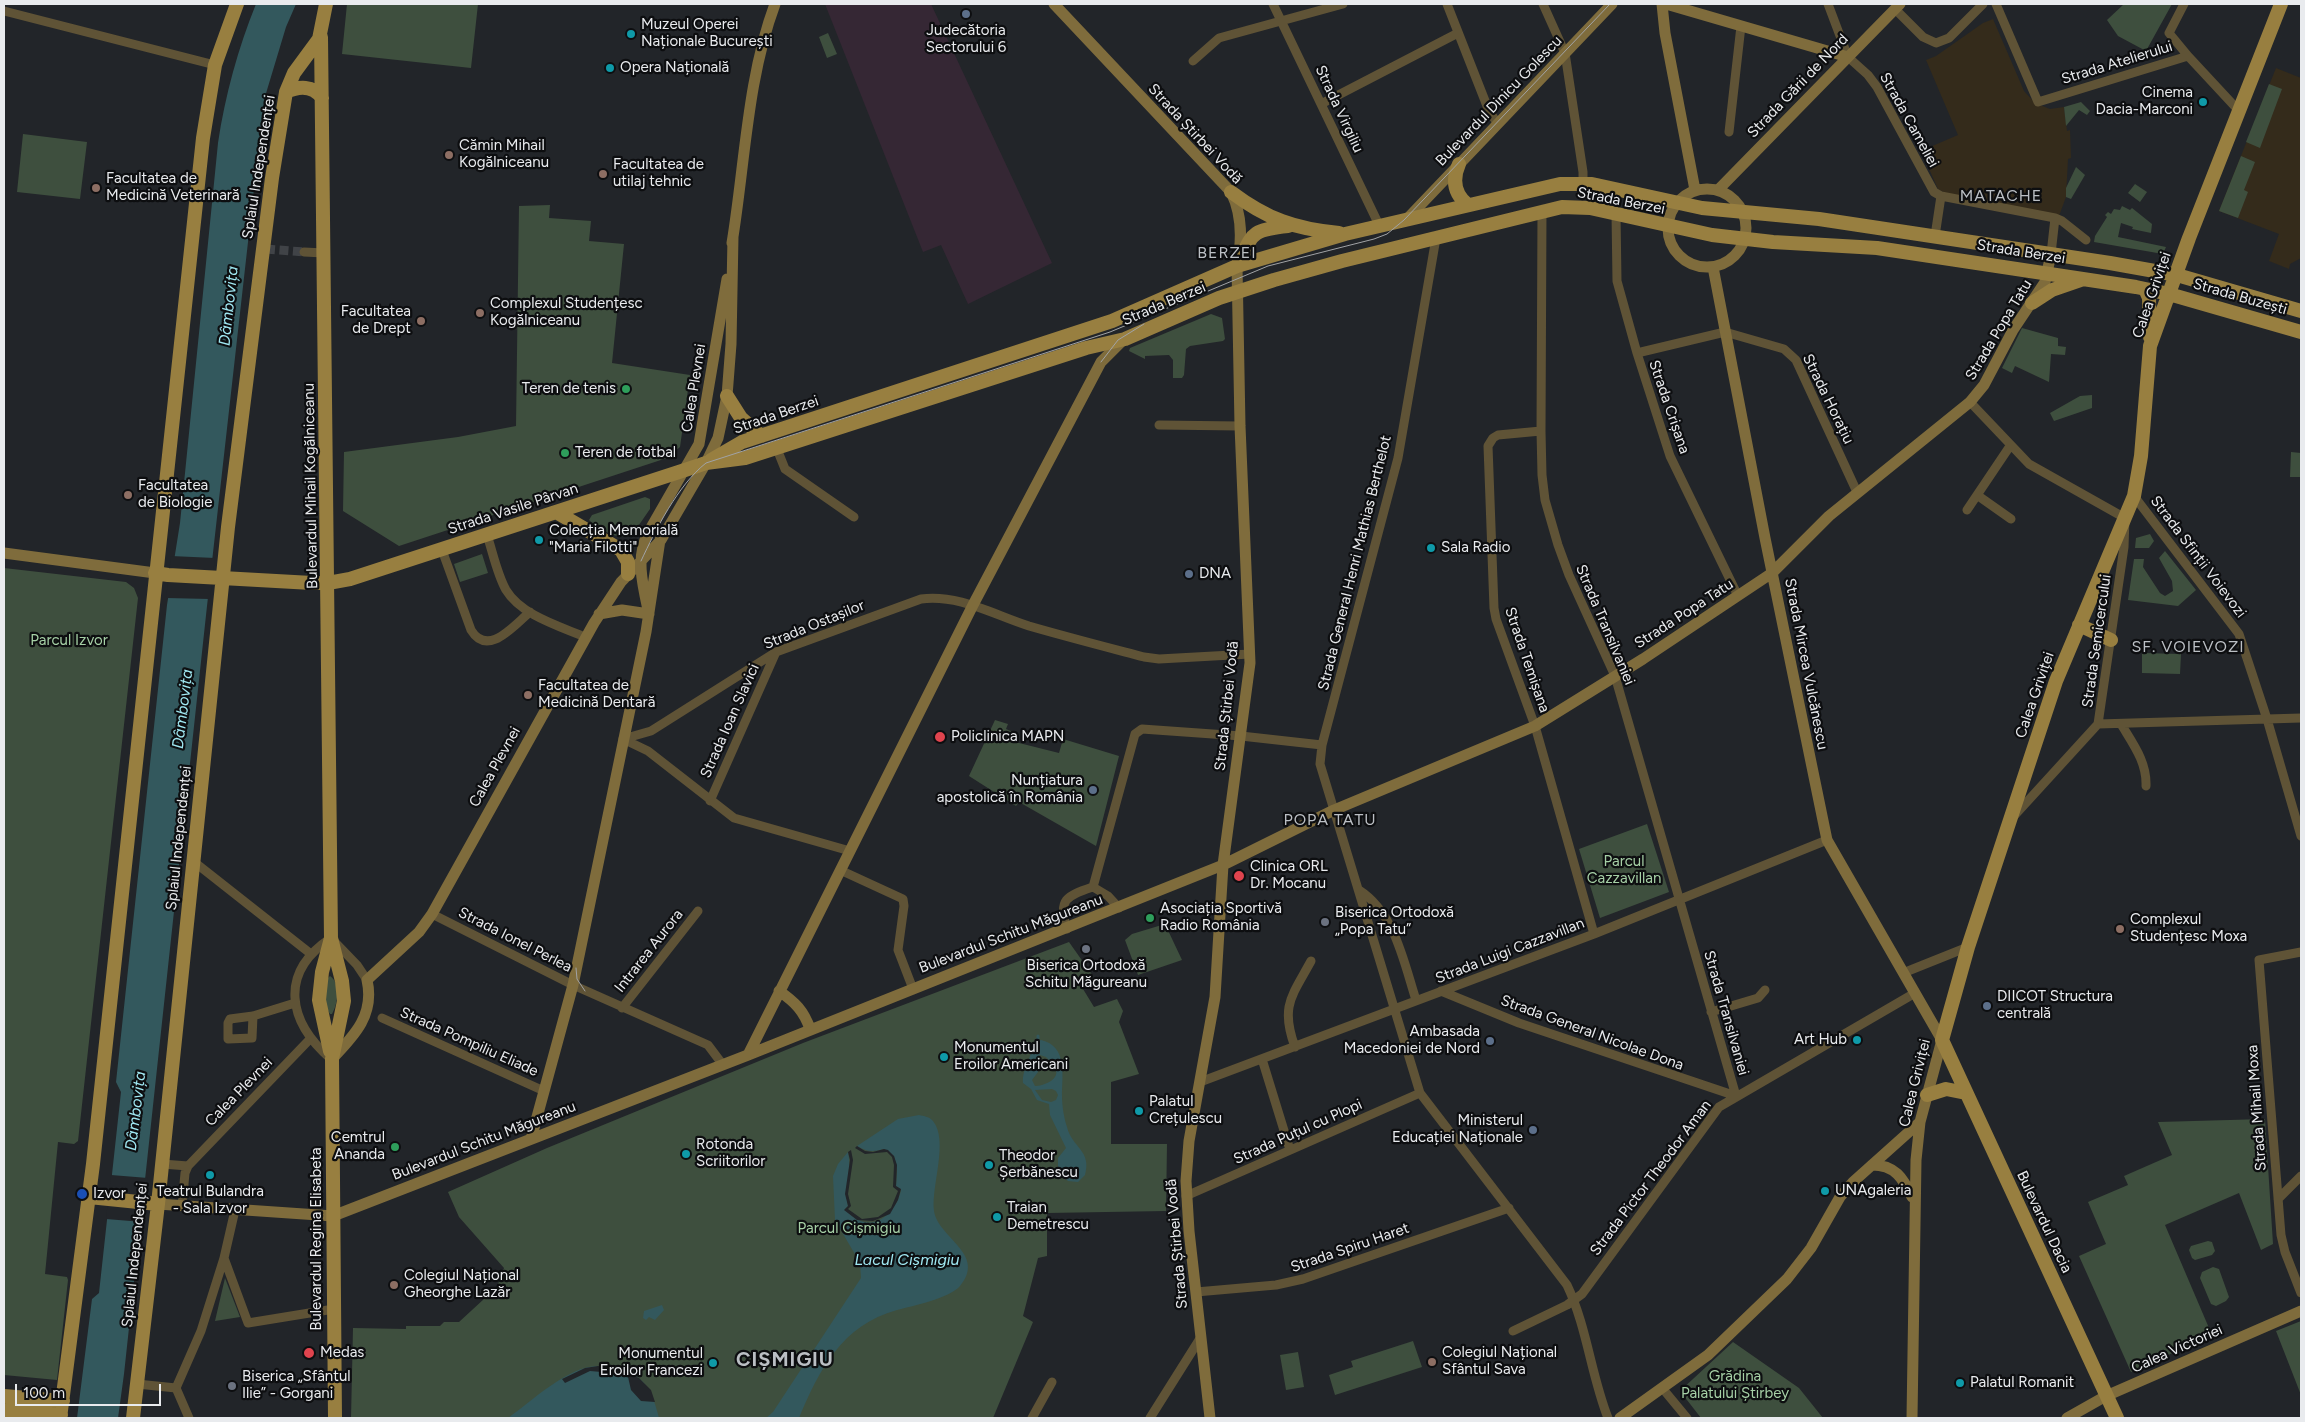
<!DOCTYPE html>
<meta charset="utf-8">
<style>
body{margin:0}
#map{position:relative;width:2305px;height:1422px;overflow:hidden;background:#222529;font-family:Figtree,sans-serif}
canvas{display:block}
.frame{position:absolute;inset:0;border:5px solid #e9ebee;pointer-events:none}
.scale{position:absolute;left:15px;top:1384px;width:146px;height:22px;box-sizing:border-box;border:2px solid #e9ebee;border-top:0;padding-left:6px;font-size:15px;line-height:18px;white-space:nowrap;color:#e9ebee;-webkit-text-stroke:4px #0d0e10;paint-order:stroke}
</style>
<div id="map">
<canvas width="2305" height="1422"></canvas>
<div class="frame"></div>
<div class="scale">100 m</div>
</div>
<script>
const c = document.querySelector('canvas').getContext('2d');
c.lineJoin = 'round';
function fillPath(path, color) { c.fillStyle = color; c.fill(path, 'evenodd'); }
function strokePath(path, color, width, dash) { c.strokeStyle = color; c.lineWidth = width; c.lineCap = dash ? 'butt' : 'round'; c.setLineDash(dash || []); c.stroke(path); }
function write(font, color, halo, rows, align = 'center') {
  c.font = font + ' Figtree,sans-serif'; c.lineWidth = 4.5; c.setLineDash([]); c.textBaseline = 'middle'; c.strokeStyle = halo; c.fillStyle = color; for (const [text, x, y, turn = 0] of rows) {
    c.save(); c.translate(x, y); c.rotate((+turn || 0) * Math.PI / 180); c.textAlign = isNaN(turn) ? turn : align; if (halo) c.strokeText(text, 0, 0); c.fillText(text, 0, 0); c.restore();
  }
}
fillPath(new Path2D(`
 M1993 19 2024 91 2035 103 2050 109 2064 107 2067 131 2070 130 2071 158 2068 159 2066 197 2059 216 1945 193 1938 189 1926 162 1935 158 1930 147 1958 135 1926 60 1936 56 1983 23Z
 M2276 68 2301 78V258L2290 264 2289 269 2269 261 2279 234 2219 211Z`), '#342b1b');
fillPath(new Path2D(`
 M825 4H931L1052 263 968 304 941 245 923 252Z`), '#352734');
fillPath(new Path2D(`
 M347 4H478L471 68 342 54Z
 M2124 4H2172L2146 51 2118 36 2107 20Z
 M828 33 837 54 827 58 819 37Z
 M2269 84 2282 89 2260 148 2246 142Z
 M2081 102 2090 111 2087 115 2079 110 2066 126 2064 107Z
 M23 134 87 142 80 199 17 192Z
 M2241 156 2255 162 2244 190 2248 192 2238 218 2219 211Z
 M2076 167 2085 175 2071 199 2066 197V188Z
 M2135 184 2147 192 2140 202 2128 193Z
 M550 205 549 218 591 221 589 241 624 244 612 363 690 375 680 447 667 458 399 546 343 511 344 452 458 437 516 426 519 206Z
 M2122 206 2130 210 2132 208 2152 224 2151 233 2132 229 2133 227 2121 223 2118 237 2166 247 2163 254 2094 242 2095 236 2107 217 2105 215 2108 212 2111 214 2114 209 2120 210Z
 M1211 314 1222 318 1225 339 1223 341 1190 346 1186 349 1184 375 1182 378H1173V360L1169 355 1145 356V359L1129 351 1130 348Z
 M2022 328 2058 338V346L2066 347 2065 355 2051 354 2049 382 2015 366 2012 373 2002 368Z
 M2092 395V408L2054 421 2050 413 2080 396Z
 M2291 452 2301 453V477H2290Z
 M645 497 650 499V509L632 535C619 541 599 530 589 520L592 515Z
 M2150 534 2154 541 2149 548H2135L2136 538Z
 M2165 551 2196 590 2178 606 2128 600 2134 559H2144L2143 567 2160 593 2165 596 2173 591 2172 581 2159 558Z
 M482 554 488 573 460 582 454 564Z
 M4 568 126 582 134 588 138 598 78 1141 74 1144 58 1142 45 1274 67 1277 68 1280 57 1380 4 1375Z
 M2142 653 2181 654 2180 674 2142 673Z
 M995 720 1008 724 1006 729 1013 732 1011 741 1059 753 1063 739 1119 756 1096 846 1019 802 1016 806 969 776Z
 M1647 824 1669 892 1600 918 1579 849Z
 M1165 924 1182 960 1138 975 1125 940 1132 934Z
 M1069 942 1093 976 1080 984 1094 1007 1117 999 1123 1011 1119 1022 1139 1074 1111 1082V1144H1167L1166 1211 1047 1213V1256L1038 1258 1037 1262 1023 1316 1033 1322 993 1418H351L353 1328 406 1329V1326H440L444 1322H459L497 1287 504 1268 459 1217 448 1192 547 1148 803 1043Z
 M330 976C341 983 338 1004 332 1014H330L325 1006 327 979Z
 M2265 1119 2273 1244 2261 1250 2239 1193 2165 1225 2212 1335 2131 1372 2079 1256 2106 1244 2088 1202 2128 1185 2124 1176 2172 1155 2158 1122Z
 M2208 1241 2212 1242 2215 1251 2212 1255 2195 1260 2192 1258 2189 1250 2191 1246Z
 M2213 1267 2219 1269 2229 1297 2226 1301 2216 1306 2211 1304 2200 1278 2202 1272Z
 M225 1278 240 1317 215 1321Z
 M2301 1321V1395L2276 1331Z
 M1413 1341 1422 1367 1335 1395 1329 1375 1353 1367 1351 1361Z
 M1733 1342 1799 1388 1823 1418H1701L1680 1391Z
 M1298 1352 1304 1387 1286 1390 1280 1355Z`), '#3e4f3e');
fillPath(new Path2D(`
 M256 4H296L286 27 264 100 207 606 124 1374 118 1418H77L92 1299 99 1293 121 1092 116 1082 167 605 180 523 218 143C225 96 238 48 256 4Z
 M1041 1040C1068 1046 1062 1076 1062 1096 1062 1106 1064 1118 1067 1127 1072 1148 1092 1150 1085 1175L1078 1182 1068 1181 1058 1171V1158L1066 1148 1050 1115 1049 1104 1037 1100 1031 1089 1023 1083C1022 1068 1032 1060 1032 1044ZM1040 1055 1046 1057C1049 1060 1054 1065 1056 1070 1059 1080 1043 1086 1035 1086L1032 1080 1038 1072V1058ZM1052 1089 1056 1091 1058 1095 1056 1100 1051 1102 1042 1100 1035 1090Z
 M919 1115C924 1116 930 1117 933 1121 949 1141 931 1186 934 1211 938 1238 987 1254 960 1286 950 1298 913 1306 897 1310 842 1325 819 1370 799 1418H766L773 1412 861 1278 860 1263 835 1220 833 1176 838 1164 848 1152C852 1170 844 1187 848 1206L845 1209C849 1213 856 1220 861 1221 881 1229 898 1206 901 1190L896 1186 897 1170 894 1156 884 1149C873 1152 867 1152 857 1146L898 1119Z
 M662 1305 664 1310 655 1320 649 1317 646 1320 643 1318 644 1311Z
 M598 1366C638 1370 650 1380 659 1418H508C532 1401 568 1366 598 1366Z`), '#33585d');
fillPath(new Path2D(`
 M171 556 215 558 210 599 166 598Z
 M857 1146 865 1151 873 1152 884 1149 888 1150 894 1156 897 1165 896 1186 901 1189 898 1200 890 1214 873 1221 857 1220 844 1210 848 1206 845 1194 850 1160 848 1152 851 1150 853 1160 848 1194 851 1206 848 1209 862 1219 878 1217 891 1208 898 1191 893 1187 894 1165 892 1157 887 1152 865 1154 855 1148Z
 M111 1175 148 1178 143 1222 106 1219Z
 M598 1366 619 1369 639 1378 651 1390 655 1402 641 1401 631 1390 628 1377 613 1373 590 1371 565 1383 562 1379 585 1368Z`), '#222529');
strokePath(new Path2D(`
 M1038 1036V1040`), '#33585d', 3);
strokePath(new Path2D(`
 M266 249 304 252`), '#404347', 9, [9, 4.5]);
strokePath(new Path2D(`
 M1273 4 1379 225
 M1447 4 1489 111 1498 124
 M1543 4 1565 53 1583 172V183
 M1828 4 1848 57 1868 75 1877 87 1934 192 1941 196 2055 218 2062 221 2086 240
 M1996 4 2038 102 2188 56 2240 112
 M2184 4 2169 33 2188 56
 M1895 9 1923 37 1936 43 1949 38 1983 4
 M4 11 215 65
 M1193 61 1219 38 1343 4
 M1321 104 1458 33
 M1729 132 1741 26
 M1542 211 1541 431 1542 475 1545 500 1558 545 1569 575 1615 676 1736 1096
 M1616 214 1617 281 1637 353 1670 456 1738 596
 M1935 236 1941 196
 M1436 238 1398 458 1322 745 1320 764 1420 1093 1567 1285C1587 1327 1591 1375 1608 1418
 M304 252 324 253
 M2051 254 2055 218
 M1637 353 1725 332 1784 349 1796 360 1857 492
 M1970 402 2029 464 2125 518 2124 547 2098 724 2014 816
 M1159 425 1240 426
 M1541 431 1498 435 1493 438 1488 446 1494 608 1496 619 1535 726 1594 934
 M777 449 785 469 854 517
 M1977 495 2011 519
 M2134 496 2239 634 2267 719 2301 836
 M1967 510 2010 446
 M487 535C493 553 497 574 506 590 521 615 559 626 585 637
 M442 550 471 630C488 658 514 625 530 612
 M2098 724 2301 718
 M2121 724C2133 744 2147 762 2146 786
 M623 739 651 731 776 652 921 599C959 594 994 615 1029 626 1067 637 1106 647 1144 657L1159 659 1250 654
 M623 739 648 751 734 818 850 851
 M710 801 776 652
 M193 861 311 954
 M840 870 903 899 904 906 898 950 913 989
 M1093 887 1135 734 1142 729 1241 736 1322 745
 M1093 887 1108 896 1119 908
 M1359 890C1395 913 1404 963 1416 1000
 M432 914 573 985 708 1045 723 1065
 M1067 929C1057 899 1067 896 1093 887
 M2301 952 2259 960 2281 1235 2285 1252 2301 1293
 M1903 973 1968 947
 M1441 991 1519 1023 1736 1096
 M622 1008 698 911
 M1711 1012 1758 998 1765 990
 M253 1016 252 1038 228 1039V1023L230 1019 253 1016 295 1003
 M382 1018 544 1091
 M1295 1047C1280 1006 1292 996 1311 961
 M331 1059C288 1022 278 973 331 938L357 965 367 980
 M1262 1059 1290 1150
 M1200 1082 1594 934 1827 840
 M162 1164 188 1166
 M1186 1196 1420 1093
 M2278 1199 2301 1176
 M182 1206 185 1173 188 1166 311 1038
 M224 1258 248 1323 334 1309
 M1196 1292 1276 1285 1303 1279 1509 1208
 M1513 1331 1567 1305 1582 1294 1719 1107 1915 993
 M137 1384 176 1388
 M1663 1389 1687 1418
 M189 1418 176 1388 201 1331 224 1258 235 1210
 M1032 1418 1052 1382
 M1150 1418 1201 1337`), '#5f5336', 9);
strokePath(new Path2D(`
 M1054 4 1231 192C1243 216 1242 241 1237 266L1240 426 1250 663 1223 865 1215 997 1189 1141 1186 1181 1189 1231 1210 1418
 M1662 4 1665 33 1695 190
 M1666 4 1848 57
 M1668 228a39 39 0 1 1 78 0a39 39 0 1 1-78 0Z
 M1718 190 1900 4
 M1408 218 1612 4
 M732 243C745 164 747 79 775 4
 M1713 267 1765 538 1827 840 1942 1040 1920 1122 1916 1160 1912 1418
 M4 553 155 573
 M599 614 622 610 649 614
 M649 614C643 587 635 558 648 533L699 444 727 279
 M779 991C795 1002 804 1011 810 1029
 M748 1055 973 605 1101 362 1124 339
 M332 1059C354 1036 375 1015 367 980L419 932 432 914 594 623 621 582 661 540 706 463 718 438 727 396 731 344 733 236
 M531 1139 573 985 646 632 660 540
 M1872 1165C1895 1165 1903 1178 1912 1197
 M158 1204 333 1216 748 1055 1223 865 1334 810 1535 726 1643 659 1772 573 1829 516 1970 402 1984 385 2013 330 2045 282 2051 254
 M1620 1418 1708 1355 1787 1279 1811 1248 1840 1197 1853 1182 1920 1122
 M2067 1418 2106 1396 2301 1311`), '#7f6c3c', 11);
strokePath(new Path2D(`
 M321 37 331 938 342 981 344 1001 332 1059 335 1418
 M286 92C299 86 313 85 322 98
 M1459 164C1452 180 1454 194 1468 205
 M1231 192C1267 219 1295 229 1339 233
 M1237 266C1253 235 1248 230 1288 226
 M2145 289 2149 298 2150 337
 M2032 303 2052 290 2081 280
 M727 396 741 418 761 436
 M711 460 742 442 1112 321 1237 266 1345 234 1560 184H1592L1702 208 1819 219 2110 263 2177 275 2301 311
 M556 512 621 550 628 562V574
 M155 573 168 575 312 583H328L350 579 685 470 706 463 745 458 1086 348 1125 339 1219 298 1274 280 1342 261 1562 207 1590 208 1712 235 1773 242 1877 248 2136 287 2169 294 2301 332
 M2079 625 2111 640
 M330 1051 319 1000 322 972 331 938
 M1927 1095 1946 1089 1966 1093
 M89 1197 158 1204
 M4 1396 63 1401
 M4 1410 61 1415
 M60 1418 93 1164 203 138 215 65 237 4
 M133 1418 158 1204 228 527 272 178 286 92 294 73 319 39 326 4
 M2117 1418 1942 1040 1968 947 2056 681 2134 496 2141 456 2150 346 2189 238 2281 4`), '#987f40', 14);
strokePath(new Path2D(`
 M1101 362 1118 340 1144 324
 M641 561C656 529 678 485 706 463L1110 332 1268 266 1374 239 1387 234 1404 220 1610 4
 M576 968 577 979 585 991`), '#a1a3a6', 1);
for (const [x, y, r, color] of [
 [966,14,5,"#5c6f8a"],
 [631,34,5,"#0f9aa8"],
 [610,68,5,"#0f9aa8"],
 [2203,102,5,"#0f9aa8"],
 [449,155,5,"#8d6e63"],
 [603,174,5,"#8d6e63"],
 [96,188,5,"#8d6e63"],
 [480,313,5,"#8d6e63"],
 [421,321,5,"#8d6e63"],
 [626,389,5,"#2e9e5b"],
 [565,453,5,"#2e9e5b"],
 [128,495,5,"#8d6e63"],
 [539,540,5,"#0f9aa8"],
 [1431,548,5,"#0f9aa8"],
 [1189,574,5,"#5c6f8a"],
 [528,695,5,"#8d6e63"],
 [940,737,6,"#e0444e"],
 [1093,790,5,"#5c6f8a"],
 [1239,876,6,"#e0444e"],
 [1150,918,5,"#2e9e5b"],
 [1325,922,5,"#6b7280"],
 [2120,929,5,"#8d6e63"],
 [1086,949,5,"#6b7280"],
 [1987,1006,5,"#5c6f8a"],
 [1857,1040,5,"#0f9aa8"],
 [1490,1041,5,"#5c6f8a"],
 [944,1057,5,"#0f9aa8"],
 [1139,1111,5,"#0f9aa8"],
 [1533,1130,5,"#5c6f8a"],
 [395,1147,5,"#2e9e5b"],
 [686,1154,5,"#0f9aa8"],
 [989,1165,5,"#0f9aa8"],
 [210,1175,5,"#0f9aa8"],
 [1825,1191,5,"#0f9aa8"],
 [82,1194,6,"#1a4fb4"],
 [997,1217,5,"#0f9aa8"],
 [394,1285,5,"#8d6e63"],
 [309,1353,6,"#e0444e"],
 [1432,1362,5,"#8d6e63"],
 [713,1363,5,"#0f9aa8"],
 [1960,1383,5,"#0f9aa8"],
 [232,1386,5,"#6b7280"]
]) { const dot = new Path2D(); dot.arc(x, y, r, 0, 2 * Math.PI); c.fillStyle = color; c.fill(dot); strokePath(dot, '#0d0e10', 2); }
write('15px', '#e9ebee', '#0d0e10', [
 ["Muzeul Operei",641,25],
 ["Naționale București",641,42],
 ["Judecătoria",966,31,"center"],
 ["Sectorului 6",966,48,"center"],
 ["Opera Națională",620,68],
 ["Cinema",2193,93,"right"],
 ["Dacia-Marconi",2193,110,"right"],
 ["Cămin Mihail",459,146],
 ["Kogălniceanu",459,163],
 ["Facultatea de",613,165],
 ["utilaj tehnic",613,182],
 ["Facultatea de",106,179],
 ["Medicină Veterinară",106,196],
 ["Complexul Studențesc",490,304],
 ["Kogălniceanu",490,321],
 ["Facultatea",411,312,"right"],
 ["de Drept",411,329,"right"],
 ["Teren de tenis",616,389,"right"],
 ["Teren de fotbal",575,453],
 ["Facultatea",138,486],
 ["de Biologie",138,503],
 ["Colecția Memorială",549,531],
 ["\"Maria Filotti\"",549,548],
 ["Sala Radio",1441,548],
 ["DNA",1199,574],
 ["Facultatea de",538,686],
 ["Medicină Dentară",538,703],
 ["Policlinica MAPN",951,737],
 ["Nunțiatura",1083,781,"right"],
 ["apostolică în România",1083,798,"right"],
 ["Clinica ORL",1250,867],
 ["Dr. Mocanu",1250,884],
 ["Asociația Sportivă",1160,909],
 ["Radio România",1160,926],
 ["Biserica Ortodoxă",1335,913],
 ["„Popa Tatu”",1335,930],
 ["Complexul",2130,920],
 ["Studențesc Moxa",2130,937],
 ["Biserica Ortodoxă",1086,966,"center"],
 ["Schitu Măgureanu",1086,983,"center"],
 ["DIICOT Structura",1997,997],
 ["centrală",1997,1014],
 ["Ambasada",1480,1032,"right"],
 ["Macedoniei de Nord",1480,1049,"right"],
 ["Art Hub",1847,1040,"right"],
 ["Monumentul",954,1048],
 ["Eroilor Americani",954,1065],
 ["Palatul",1149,1102],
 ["Crețulescu",1149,1119],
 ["Ministerul",1523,1121,"right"],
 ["Educației Naționale",1523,1138,"right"],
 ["Cemtrul",385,1138,"right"],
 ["Ananda",385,1155,"right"],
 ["Rotonda",696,1145],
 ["Scriitorilor",696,1162],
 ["Theodor",999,1156],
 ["Șerbănescu",999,1173],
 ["UNAgaleria",1835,1191],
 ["Teatrul Bulandra",210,1192,"center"],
 ["- Sala Izvor",210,1209,"center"],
 ["Izvor",93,1194],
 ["Traian",1007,1208],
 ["Demetrescu",1007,1225],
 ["Colegiul Național",404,1276],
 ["Gheorghe Lazăr",404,1293],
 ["Medas",320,1353],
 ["Colegiul Național",1442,1353],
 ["Sfântul Sava",1442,1370],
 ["Monumentul",703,1354,"right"],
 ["Eroilor Francezi",703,1371,"right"],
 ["Biserica „Sfântul",242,1377],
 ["Ilie” - Gorgani",242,1394],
 ["Palatul Romanit",1970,1383]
], 'left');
write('15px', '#e9ebee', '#0d0e10', [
 ["Strada Atelierului",2117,63,-17],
 ["Strada Gării de Nord",1798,86,-46],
 ["Bulevardul Dinicu Golescu",1499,101,-46],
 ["Strada Virgiliu",1339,109,65],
 ["Strada Cameliei",1909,120,61],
 ["Strada Știrbei Vodă",1195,134,47],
 ["Splaiul Independenței",259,167,-81],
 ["Strada Berzei",1621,201,11],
 ["Strada Berzei",2021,252,9],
 ["Calea Griviței",2152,295,-71],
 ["Strada Buzești",2240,297,16],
 ["Strada Berzei",1164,304,-23],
 ["Strada Popa Tatu",1999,330,-59],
 ["Calea Plevnei",694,388,-81],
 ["Strada Horațiu",1828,399,64],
 ["Strada Crișana",1669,407,71],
 ["Strada Berzei",776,415,-19],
 ["Bulevardul Mihail Kogălniceanu",311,486,-91],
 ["Strada Vasile Pârvan",513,509,-18],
 ["Strada Sfinții Voievozi",2198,557,53],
 ["Strada General Henri Mathias Berthelot",1355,563,-76],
 ["Strada Popa Tatu",1684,614,-33],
 ["Strada Ostașilor",814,625,-22],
 ["Strada Transilvaniei",1605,625,67],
 ["Strada Semicercului",2097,641,-82],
 ["Strada Temișana",1527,660,71],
 ["Strada Mircea Vulcănescu",1806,664,79],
 ["Calea Griviței",2035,695,-71],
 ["Strada Știrbei Vodă",1227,706,-84],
 ["Strada Ioan Slavici",730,721,-66],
 ["Calea Plevnei",495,767,-61],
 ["Splaiul Independenței",179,838,-84],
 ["Bulevardul Schitu Măgureanu",1011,934,-21],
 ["Strada Ionel Perlea",515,940,27],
 ["Intrarea Aurora",649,951,-52],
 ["Strada Luigi Cazzavillan",1510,951,-21],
 ["Strada Transilvaniei",1726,1013,74],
 ["Strada General Nicolae Dona",1592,1033,20],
 ["Strada Pompiliu Eliade",469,1042,24],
 ["Calea Griviței",1915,1083,-76],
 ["Calea Plevnei",239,1092,-46],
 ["Strada Mihail Moxa",2257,1108,-94],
 ["Strada Puțul cu Plopi",1298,1132,-24],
 ["Bulevardul Schitu Măgureanu",484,1141,-21],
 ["Strada Pictor Theodor Aman",1651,1178,-53],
 ["Bulevardul Dacia",2044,1222,65],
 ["Bulevardul Regina Elisabeta",317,1239,-90],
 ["Strada Știrbei Vodă",1177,1244,-95],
 ["Strada Spiru Haret",1350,1248,-19],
 ["Splaiul Independenței",135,1255,-84],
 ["Calea Victoriei",2177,1349,-24]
]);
write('15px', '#a6d0a6', '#0d0e10', [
 ["Parcul Izvor",69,641],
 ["Parcul",1624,862],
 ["Cazzavillan",1624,879],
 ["Parcul Cișmigiu",849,1229],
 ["Grădina",1735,1377],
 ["Palatului Știrbey",1735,1394]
]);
c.letterSpacing = '1px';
write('16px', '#bbbfc4', '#0d0e10', [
 ["MATACHE",2001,196],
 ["BERZEI",1227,253],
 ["SF. VOIEVOZI",2188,647],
 ["POPA TATU",1330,820]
]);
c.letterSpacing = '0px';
write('italic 16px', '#a0e8f2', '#0d0e10', [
 ["Dâmbovița",229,306,-84],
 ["Dâmbovița",183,709,-83],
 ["Dâmbovița",136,1111,-83],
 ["Lacul Cișmigiu",907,1260]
]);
c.letterSpacing = '1px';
write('bold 20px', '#bbbfc4', '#0d0e10', [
 ["CIȘMIGIU",785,1360]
]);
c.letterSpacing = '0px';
</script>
